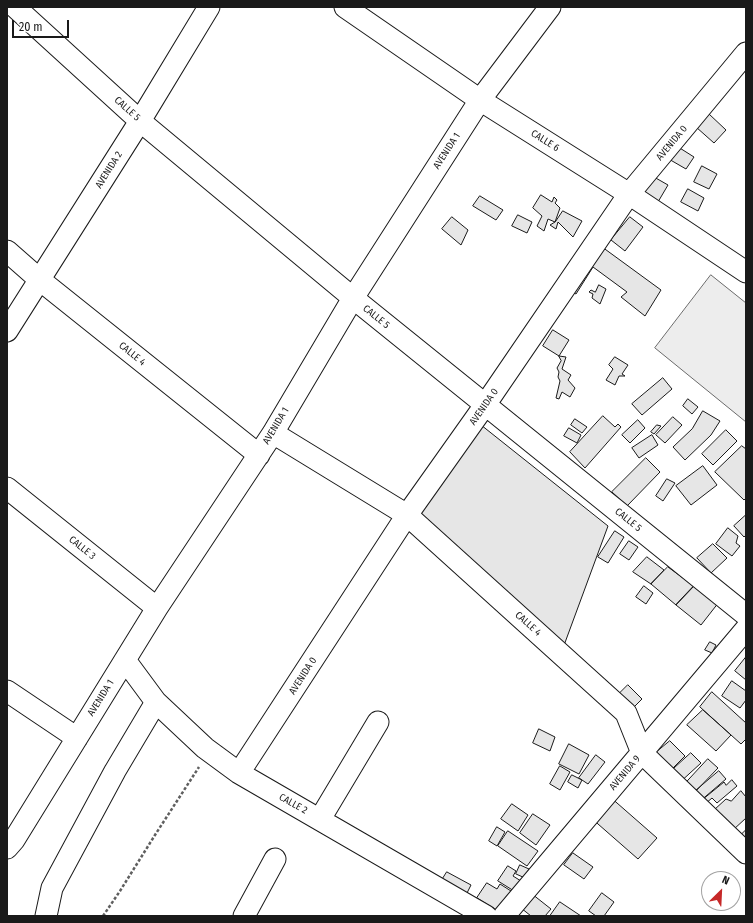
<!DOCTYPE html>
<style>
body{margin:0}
#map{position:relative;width:753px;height:923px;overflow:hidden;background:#fff;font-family:"Fira Sans Condensed",sans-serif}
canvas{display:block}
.frame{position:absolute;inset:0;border:8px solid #1a1a1a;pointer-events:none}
.north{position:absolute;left:701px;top:871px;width:40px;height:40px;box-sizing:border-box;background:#fff;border:1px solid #a3a3a3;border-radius:50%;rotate:24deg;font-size:11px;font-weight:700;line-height:16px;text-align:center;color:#1a1a1a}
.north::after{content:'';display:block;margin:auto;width:14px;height:18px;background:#c62828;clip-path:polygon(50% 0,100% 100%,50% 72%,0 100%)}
.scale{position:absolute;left:12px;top:20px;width:57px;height:18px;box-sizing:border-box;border:2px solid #1a1a1a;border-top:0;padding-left:5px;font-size:12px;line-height:14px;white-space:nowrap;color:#1a1a1a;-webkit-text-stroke:3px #fff;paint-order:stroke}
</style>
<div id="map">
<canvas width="753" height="923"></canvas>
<div class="frame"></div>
<div class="north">N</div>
<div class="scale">20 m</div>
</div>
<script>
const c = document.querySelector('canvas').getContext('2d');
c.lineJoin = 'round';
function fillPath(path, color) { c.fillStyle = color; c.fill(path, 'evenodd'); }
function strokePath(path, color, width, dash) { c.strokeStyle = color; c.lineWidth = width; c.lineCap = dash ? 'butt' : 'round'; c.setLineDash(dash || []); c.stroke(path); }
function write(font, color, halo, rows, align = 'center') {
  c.font = font + ' "Fira Sans Condensed",sans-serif'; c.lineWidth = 3; c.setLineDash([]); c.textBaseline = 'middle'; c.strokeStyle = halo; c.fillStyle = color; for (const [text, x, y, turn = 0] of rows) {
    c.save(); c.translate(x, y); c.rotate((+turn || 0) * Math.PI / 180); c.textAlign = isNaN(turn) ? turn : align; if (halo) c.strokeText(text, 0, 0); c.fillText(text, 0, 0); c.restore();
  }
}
const green = new Path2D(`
 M711 275 746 303V422L655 348Z`);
fillPath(green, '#ededed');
strokePath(green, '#6a6a6a', 1);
const building = new Path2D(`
 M709 114 726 130 714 143 696 127Z
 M675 145 694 157 686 169 667 158Z
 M702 166 717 174 709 189 694 182Z
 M654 177 668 185 655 207 641 199Z
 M688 189 704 198 698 211 681 202Z
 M541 195 552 202 554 197 557 200 555 203 560 208 555 222 548 219 544 231 537 226 542 216 533 208Z
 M480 196 503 210 496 220 473 206Z
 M563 211 582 221 573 237 558 222 556 229 550 225 555 222Z
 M518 215 532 222 527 233 512 226Z
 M452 217 468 230 461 245 442 229Z
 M630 217 643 227 625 251 611 240Z
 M598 244 661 290 645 316 621 297 627 292 593 267 576 294 567 289Z
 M599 285 606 289 600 304 592 298 593 294 589 292 591 290 595 292Z
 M553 330 569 340 559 356 543 346Z
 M559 356 566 357 562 369 571 375 568 380 575 388 570 397 562 392 559 399 556 398 560 381 558 377 559 372 557 368 561 361Z
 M615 357 628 365 622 374 625 376H619L615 385 606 380 613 369 609 365Z
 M663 378 672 389 642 415 632 404Z
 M688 399 698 407 692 414 683 406Z
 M703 411 720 421 711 435 685 460 673 447 692 429Z
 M603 416 615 427 618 424 621 427 585 468 570 452Z
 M673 417 682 425 665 443 656 435Z
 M575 419 587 427 582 433 571 425Z
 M638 420 645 428 630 443 622 435Z
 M476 421 608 526 563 648 415 521Z
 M657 425 661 426 654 434 651 432Z
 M569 428 581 435 577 443 564 436Z
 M726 430 737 441 713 465 702 454Z
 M652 435 658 445 639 458 632 448Z
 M742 446 746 449V498L744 500 715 472Z
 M646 458 660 472 627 506 612 492Z
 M703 466 717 485 691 505 676 486Z
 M667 479 675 483 663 501 656 496Z
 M746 515V535L744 537 734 526Z
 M728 528 738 536 736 543 740 546 732 556 716 544Z
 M615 531 624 537 608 563 598 557Z
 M629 541 638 547 629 560 620 554Z
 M713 544 727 558 711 573 697 558Z
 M647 557 664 570 651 584 633 572Z
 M668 567 694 586 676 605 651 584Z
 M644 586 653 593 646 604 636 597Z
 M694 586 719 602 701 625 676 605Z
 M710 642 716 645 712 653 705 650Z
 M746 657V680L735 671Z
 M732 681 746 691V700L740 708 722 696Z
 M628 685 642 699 632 709 618 695Z
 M712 692 746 723V739L741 744 700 707Z
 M703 710 731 735 716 751 687 725Z
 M539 729 555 737 550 751 533 743Z
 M670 741 685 756 669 772 652 756Z
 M569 744 589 755 579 774 559 764Z
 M691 753 701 763 678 784 668 774Z
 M596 755 605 762 588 784 579 778Z
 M708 759 718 768 693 794 684 785Z
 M560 766 570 772 560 790 550 784Z
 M719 771 726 779 699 802 692 794Z
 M572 775 582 780 578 788 568 782Z
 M732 780 737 786 717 803 712 798 705 804 702 800 724 782 726 785Z
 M741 791 746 797V818L733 830 714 810 726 799 731 801Z
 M609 796 657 838 638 859 590 817Z
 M512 804 528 815 518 831 501 819Z
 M533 814 550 825 536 845 520 833Z
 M497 827 505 832 497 846 489 841Z
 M746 830V842L740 836Z
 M508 831 538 851 527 866 498 846Z
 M573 853 593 867 584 879 564 865Z
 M520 865 529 869 525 878 516 874Z
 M508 866 516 871 513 876 521 881 514 891 498 881Z
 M447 872 471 885 467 893 442 880Z
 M487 883 497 889 500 884 511 891 498 911 477 898Z
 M602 893 614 902 604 916H596L589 911Z
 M532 894 551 909 545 916H531L521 908Z
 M560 902 581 916H550Z`);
fillPath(building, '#e6e6e6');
strokePath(building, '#1a1a1a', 1);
const minor = new Path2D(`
 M15 7 140 121 353 298 746 615
 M345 7 480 100 629 194 746 272
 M7 251 40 280 259 455
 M7 331 140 121 209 7
 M273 433 407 515 626 713 642 753 746 853
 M7 488 157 608
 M125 660 156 702 205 748 239 773 486 916
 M7 691 77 738
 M239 773 407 515 485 405 629 194 746 53
 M320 819 378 722
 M7 848 14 840 157 608 273 433 353 298 480 100 550 7
 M46 916 52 888 115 771 156 702
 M244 916 275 859
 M504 916 746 629`);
strokePath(minor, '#1a1a1a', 23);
strokePath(new Path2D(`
 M103 916 120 891 155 835 199 767`), '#5f5f5f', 2.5, [3, 2]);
strokePath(minor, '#fff', 21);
write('10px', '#1a1a1a', '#fff', [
 ["CALLE 5",127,109,42],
 ["CALLE 6",545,141,32],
 ["AVENIDA 0",672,143,-50],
 ["AVENIDA 1",447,151,-57],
 ["AVENIDA 2",109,170,-58],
 ["CALLE 5",376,317,39],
 ["CALLE 4",132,354,39],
 ["AVENIDA 0",484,407,-55],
 ["AVENIDA 1",276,426,-59],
 ["CALLE 5",628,520,39],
 ["CALLE 3",82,548,39],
 ["CALLE 4",528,624,42],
 ["AVENIDA 0",303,676,-57],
 ["AVENIDA 1",101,698,-58],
 ["AVENIDA 9",625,773,-50],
 ["CALLE 2",293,804,29]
]);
</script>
